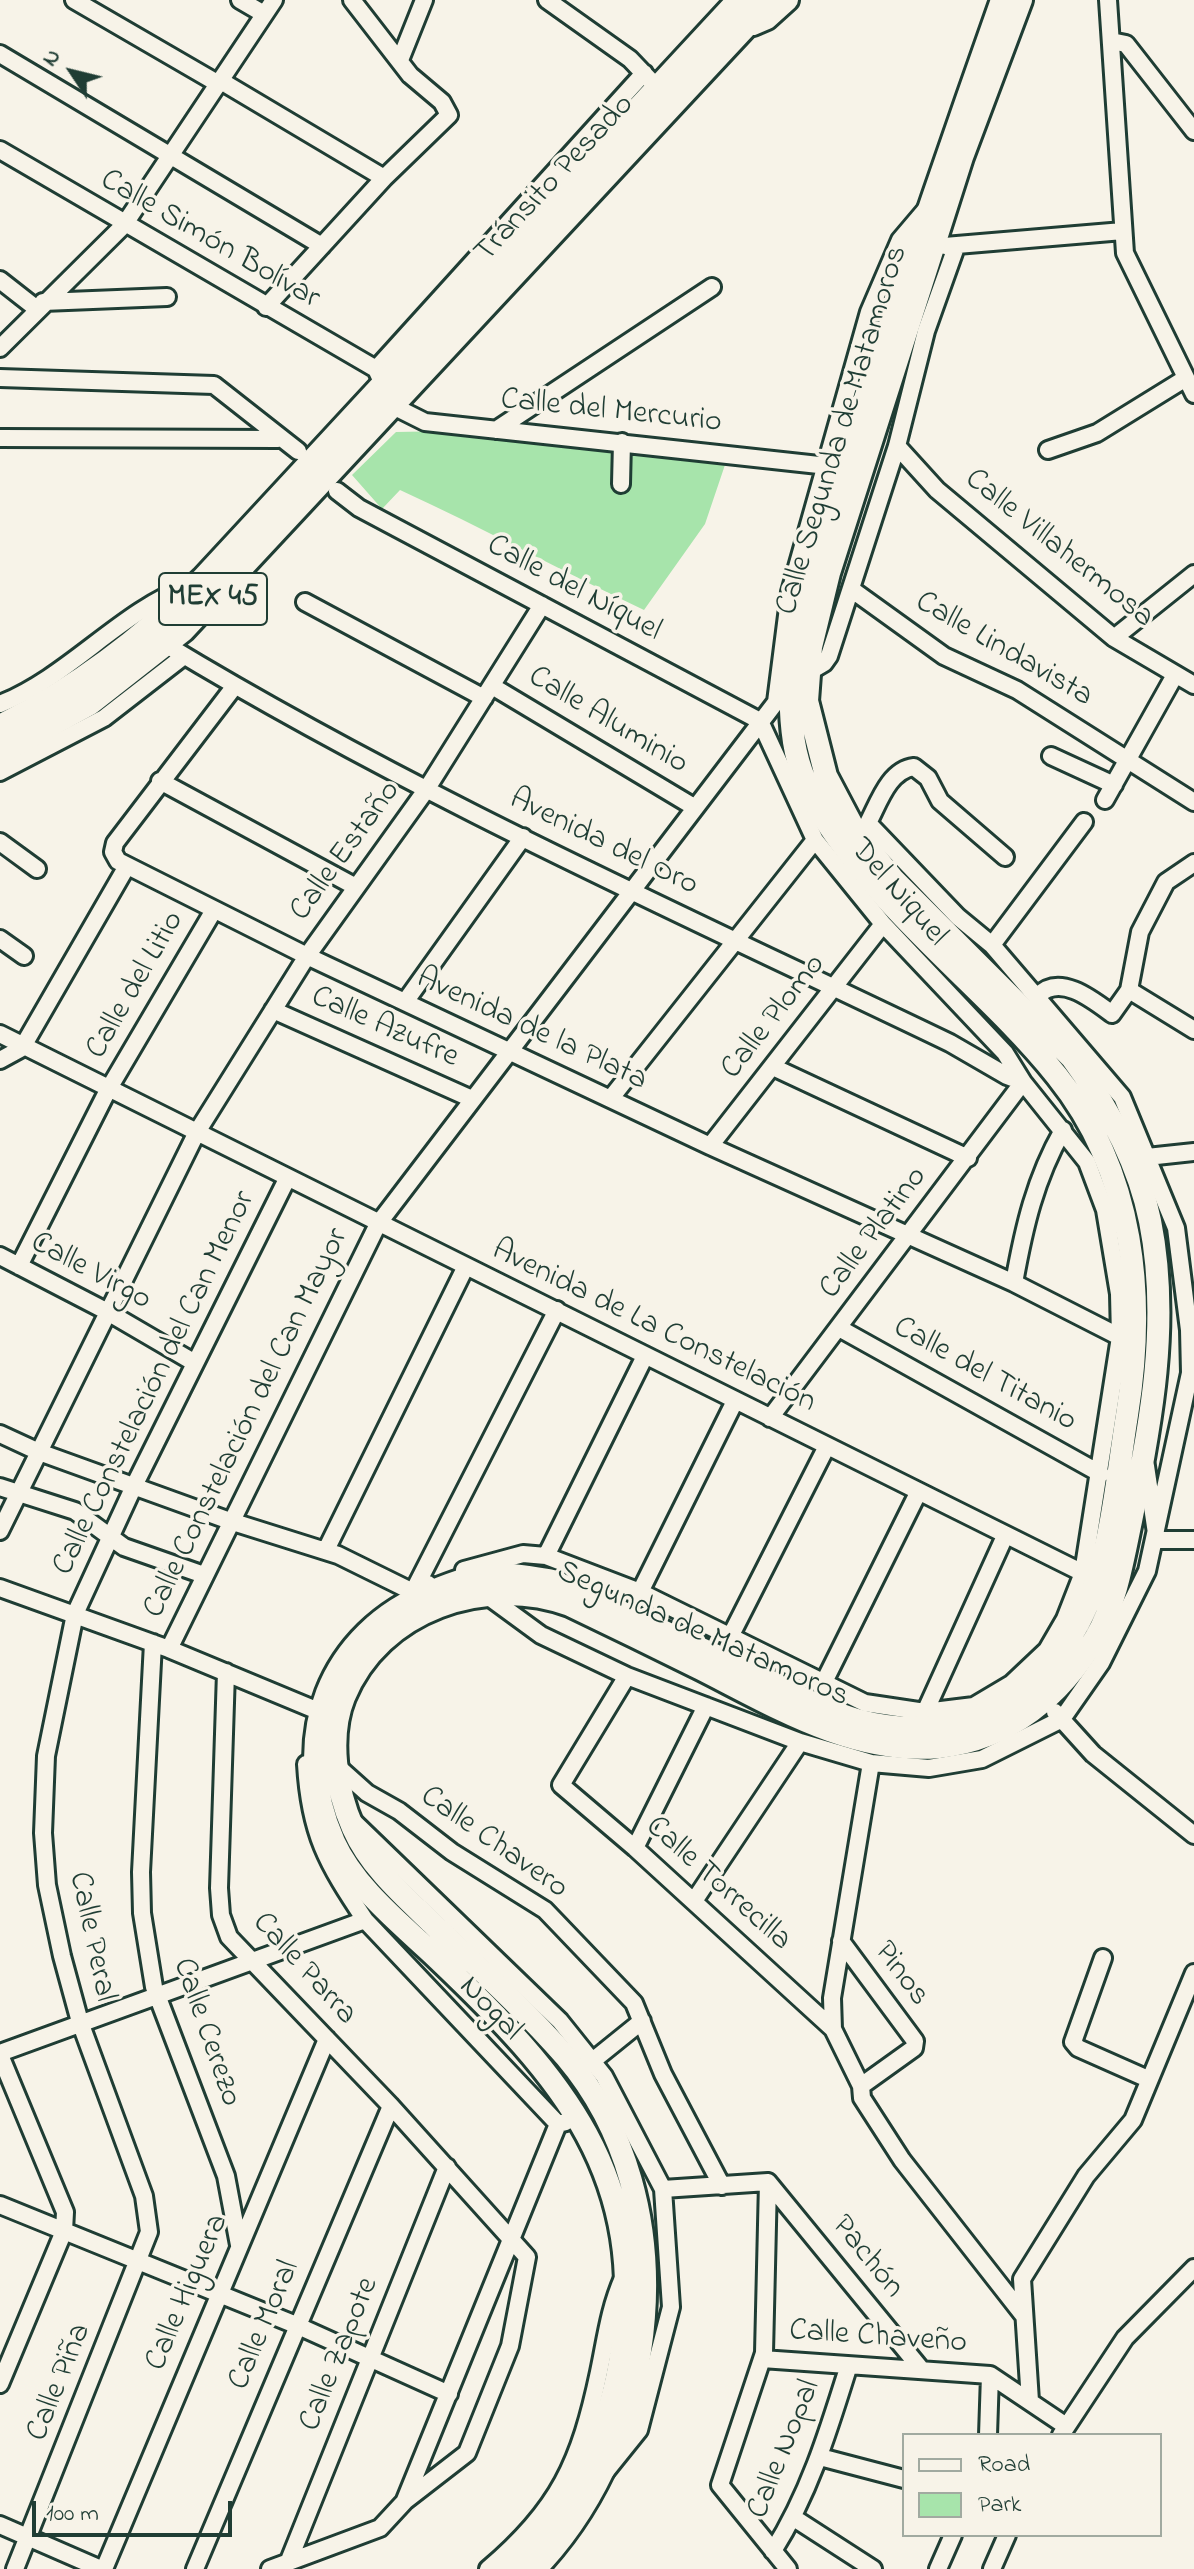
<!DOCTYPE html>
<meta charset="utf-8">
<style>
body{margin:0}
#map{position:relative;width:1194px;height:2569px;overflow:hidden;background:#f7f3e8;font-family:"Indie Flower",sans-serif}
canvas{display:block}
.legend{position:absolute;left:902px;top:2433px;width:260px;height:104px;box-sizing:border-box;background:#f7f3e8;border:2px solid #a1aaa0;margin:0;padding:10px 14px;list-style:none;font-size:24px;color:#1f3d34}
.legend li{display:flex;align-items:center;gap:16px;height:40px}
.legend b{width:40px;border:2px solid #a1aaa0}
.north{position:absolute;left:32px;top:32px;width:80px;height:80px;-webkit-text-stroke:6px #f7f3e8;paint-order:stroke;rotate:305deg;font-size:22px;font-weight:700;line-height:32px;text-align:center;color:#1f3d34}
.north::after{content:'';display:block;margin:auto;width:28px;height:36px;background:#1f3d34;clip-path:polygon(50% 0,100% 100%,50% 72%,0 100%)}
.scale{position:absolute;left:32px;top:2501px;width:200px;height:36px;box-sizing:border-box;border:4px solid #1f3d34;border-top:0;padding-left:10px;font-size:24px;line-height:28px;white-space:nowrap;color:#1f3d34;-webkit-text-stroke:6px #f7f3e8;paint-order:stroke}
</style>
<div id="map">
<canvas width="1194" height="2569"></canvas>
<ul class="legend">
<li><b style="height:10px;background:#f7f3e8"></b>Road</li>
<li><b style="height:22px;background:#a7e4ab"></b>Park</li>
</ul>
<div class="north">N</div>
<div class="scale">100 m</div>
</div>
<script>
const c = document.querySelector('canvas').getContext('2d');
c.lineJoin = 'round';
function fillPath(path, color) { c.fillStyle = color; c.fill(path, 'evenodd'); }
function strokePath(path, color, width, dash) { c.strokeStyle = color; c.lineWidth = width; c.lineCap = dash ? 'butt' : 'round'; c.setLineDash(dash || []); c.stroke(path); }
function write(font, color, halo, rows, align = 'center') {
  c.font = font + ' "Indie Flower",sans-serif'; c.lineWidth = 7; c.setLineDash([]); c.textBaseline = 'middle'; c.strokeStyle = halo; c.fillStyle = color; for (const [text, x, y, turn = 0] of rows) {
    c.save(); c.translate(x, y); c.rotate((+turn || 0) * Math.PI / 180); c.textAlign = isNaN(turn) ? turn : align; if (halo) c.strokeText(text, 0, 0); c.fillText(text, 0, 0); c.restore();
  }
}
fillPath(new Path2D(`
 M450 431 728 456 705 524 644 610C562 571 483 528 400 490L382 509 352 475 396 432Z`), '#a7e4ab');
const minor = new Path2D(`
 M74 0 217 83 226 84 384 178
 M240 0 264 14
 M547 0 630 59 650 80
 M1108 0 1125 253 1194 394
 M1111 41 1126 44 1194 131
 M0 54 322 246
 M400 60 424 0
 M0 150 376 369 384 386
 M945 246 1123 231
 M0 280 37 309
 M43 302 167 297
 M266 307 384 178 449 115 442 102 410 75 352 0
 M0 348 124 225 274 0
 M376 369 644 73
 M0 378 214 385 298 451
 M391 405 425 422 828 466
 M496 430 712 287
 M0 438 278 439
 M897 446 937 490 1114 638 1194 685
 M1048 450 1097 433 1186 378
 M621 484 622 442
 M337 491 359 508 760 721 815 840 883 924 1005 1053 1023 1082 1087 1162 1105 1210 1119 1294 1120 1337 1083 1573 1065 1619 1047 1650 1011 1684 974 1706 925 1712 865 1703 640 1592 546 1556 523 1554 464 1570
 M851 589 944 656 1017 690 1194 802
 M305 602 484 698
 M1114 638 1194 574
 M165 644C416 796 686 916 950 1043L1007 1076 1023 1082
 M802 676 824 663 829 656 897 446 926 331 956 247
 M492 686 694 807
 M234 687 115 843 113 852 118 861 307 956 710 1146 1014 1283 1120 1337
 M0 704C70 676 120 611 191 585
 M1051 756 1114 785
 M0 772 104 718 184 656
 M160 781 356 887
 M1105 800 1175 675
 M0 842 37 869
 M0 939 24 956
 M992 945 1084 822
 M1129 990 1140 932 1166 882 1194 863
 M1038 996C1059 973 1092 999 1112 1014L1129 990 1194 1030
 M405 1002 523 837
 M273 1010 472 1099
 M0 1034 1083 1573
 M0 1060 22 1048 127 866
 M773 1067 968 1158
 M611 1098 815 840
 M710 1146 883 924
 M1147 1157 1194 1152
 M0 1256 106 1311 195 1363
 M19 1266 108 1090 214 910
 M1014 1283C1024 1227 1035 1179 1063 1130
 M839 1328 1101 1474
 M770 1418 1023 1082
 M0 1434 39 1452 230 1521 338 1555 411 1591 428 1584
 M1146 1466 1157 1540H1194
 M0 1487 75 1511 124 1547 204 1575
 M0 1531 197 1132 307 956 426 790 542 605
 M326 1550 466 1266
 M546 1556 645 1356
 M0 1588 169 1649 311 1708
 M413 1592 557 1310
 M640 1592 735 1401
 M485 1594 541 1635 627 1676 800 1742 871 1763 929 1768 982 1759 1062 1719 1101 1663 1147 1571 1190 1373 1189 1330 1176 1228 1122 1097 992 945 958 917 868 823C879 802 889 770 914 767L928 778 940 801 1005 857
 M731 1635 827 1446
 M153 1643 141 1872 142 1913 154 1987 226 2176 239 2245
 M169 1649 378 1224 776 702 790 592 869 312 900 240 928 207
 M226 1672 219 1888 221 1915 229 1937 391 2106 527 2257 510 2346 467 2453 405 2501 380 2528 270 2569
 M627 1676 561 1785 635 1848 833 2029 832 1998 871 1763
 M824 1682 918 1493
 M925 1712 1005 1536
 M1055 1712 1093 1754 1194 1835
 M338 1767 367 1793 399 1811 452 1852 545 1910 634 2003 663 2074 722 2186
 M355 1823 560 2021 604 2076 663 2189 671 2307 639 2430 606 2471
 M635 1848 706 1706
 M694 1901 800 1742
 M365 1920 558 2124 566 2122
 M841 1941 915 2041 914 2048 861 2086
 M1103 1958 1073 2042 1078 2048 1148 2079
 M833 2029 861 2086 862 2098 902 2160 1024 2316
 M0 2053 365 1920C327 1863 310 1834 306 1764
 M0 2055 65 2212 64 2231 0 2384
 M585 2067 642 2021
 M768 2182 764 2353 720 2485 788 2569
 M768 2182 921 2369
 M663 2189 768 2182
 M0 2205 296 2325 449 2394
 M762 2359 990 2375 1066 2426
 M1030 2401 1022 2279 1086 2176 1133 2120 1194 1973
 M988 2435 990 2375
 M1061 2435 1125 2338 1194 2268
 M820 2457 904 2479
 M405 2500 558 2124
 M794 2518 873 2569
 M0 2525 101 2569
 M773 2551C809 2494 828 2432 848 2368
 M288 2563 447 2167
 M15 2569 149 2232 144 2196 80 2022 62 1956 47 1885 43 1833 46 1756 75 1614 134 1486 287 1179
 M104 2569 327 2039
 M195 2569 391 2106
 M488 2569C559 2509 580 2462 599 2372 606 2339 609 2310 623 2278
 M938 2569 953 2535
 M992 2569 1007 2535`);
const tertiary = new Path2D(`
 M753 25 767 19 788 0`);
const secondary = new Path2D(`
 M508 2569C568 2519 607 2439 620 2362 651 2176 561 2076 437 1958 400 1923 355 1888 334 1842 288 1739 328 1632 433 1591 453 1583 474 1575 495 1574 515 1574 535 1578 553 1581 615 1609 676 1637 738 1666 776 1683 817 1709 857 1720 951 1745 1032 1708 1078 1624 1111 1563 1116 1483 1127 1415 1146 1297 1135 1173 1057 1076 1005 1011 938 957 883 895 846 852 803 800 794 742 776 626 834 493 870 384 913 255 957 127 1002 0
 M535 2569C662 2437 688 2201 566 2057 526 2011 479 1968 435 1926 405 1897 370 1867 353 1828 336 1790 328 1736 344 1697 380 1609 486 1574 570 1605 614 1626 657 1647 701 1669 774 1706 854 1755 939 1747 1010 1739 1061 1696 1096 1637 1116 1603 1123 1559 1131 1521 1151 1423 1170 1321 1150 1221 1138 1161 1108 1107 1072 1058L893 879 855 831 826 776 807 701 811 647 829 573 962 157 1021 0`);
const primary = new Path2D(`
 M0 728C78 690 142 640 204 580L741 0
 M0 751 89 702 182 629 768 0`);
strokePath(minor, '#1f3d34', 22);
strokePath(tertiary, '#1f3d34', 26);
strokePath(secondary, '#1f3d34', 28);
strokePath(primary, '#1f3d34', 32);
strokePath(minor, '#f7f3e8', 16);
strokePath(tertiary, '#f7f3e8', 20);
strokePath(secondary, '#f7f3e8', 22);
strokePath(primary, '#f7f3e8', 26);
for (const [x, y, w] of [
 [213,599,108]
]) { const box = new Path2D(); box.roundRect(x - w / 2, y - 26, w, 52, 6); c.fillStyle = '#f7f3e8'; c.fill(box); strokePath(box, '#1f3d34', 2); }
write('bold 30px', '#1f3d34', null, [
 ["MEX 45",213,599]
]);
write('32px', '#1f3d34', '#f7f3e8', [
 ["Tránsito Pesado",556,180,-47],
 ["Calle Simón Bolívar",209,241,30],
 ["Calle del Mercurio",611,413,6],
 ["Calle Segunda de Matamoros",844,431,-73],
 ["Calle Villahermosa",1058,550,39],
 ["Calle del Níquel",573,590,28],
 ["Calle Lindavista",1003,651,30],
 ["Calle Aluminio",607,722,31],
 ["Avenida del Oro",603,844,26],
 ["Calle Estaño",347,852,-54],
 ["Del Niquel",897,894,49],
 ["Calle del Litio",137,986,-60],
 ["Calle Plomo",775,1018,-52],
 ["Calle Azufre",384,1029,24],
 ["Avenida de la Plata",531,1031,25],
 ["Calle Platino",875,1234,-53],
 ["Calle Virgo",90,1273,28],
 ["Avenida de La Constelación",653,1328,26],
 ["Calle del Titanio",984,1376,29],
 ["Calle Constelación del Can Menor",156,1384,-64],
 ["Calle Constelación del Can Mayor",248,1424,-64],
 ["Segunda de Matamoros",702,1636,24],
 ["Calle Chavero",493,1844,35],
 ["Calle Torrecilla",717,1885,42],
 ["Calle Peral",90,1937,78],
 ["Calle Parra",303,1970,48],
 ["Pinos",900,1975,53],
 ["Nogal",489,2010,46],
 ["Calle Cerezo",205,2033,71],
 ["Pachón",866,2258,51],
 ["Calle Higuera",189,2293,-67],
 ["Calle Moral",266,2326,-67],
 ["Calle Chaveño",878,2339,4],
 ["Calle Zapote",341,2355,-68],
 ["Calle Piña",61,2383,-68],
 ["Calle Nopal",786,2450,-68]
]);
</script>
